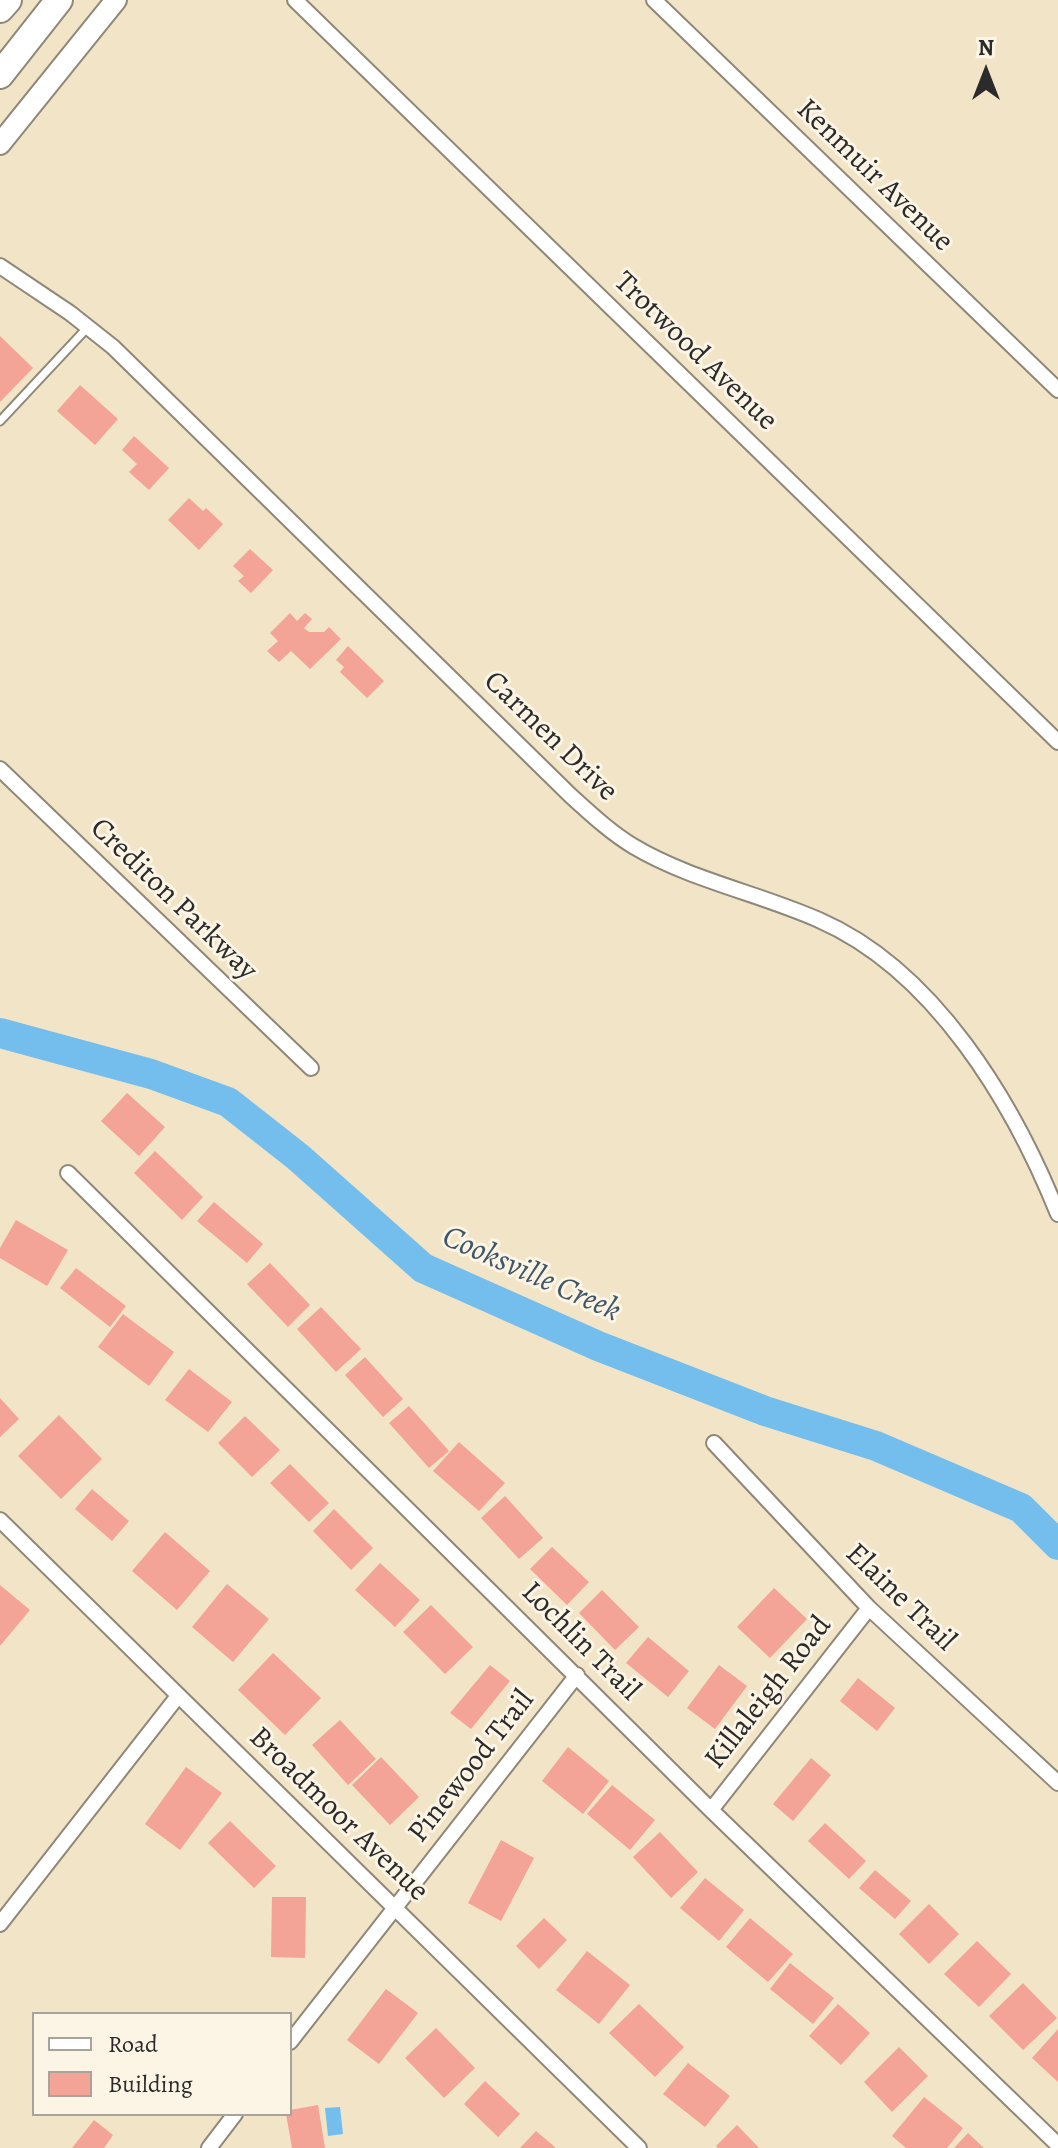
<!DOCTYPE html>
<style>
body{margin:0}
#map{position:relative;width:1058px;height:2148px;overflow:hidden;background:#f1e4c7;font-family:Alegreya,serif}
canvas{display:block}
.legend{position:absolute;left:32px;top:2012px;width:260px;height:104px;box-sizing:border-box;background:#fcf5e5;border:2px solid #a8a49b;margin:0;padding:10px 14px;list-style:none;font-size:24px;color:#2b2b2b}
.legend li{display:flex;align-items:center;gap:16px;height:40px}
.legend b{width:40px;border:2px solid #a8a49b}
.north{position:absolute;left:946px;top:32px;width:80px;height:80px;-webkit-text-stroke:6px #fcf5e5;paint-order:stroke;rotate:0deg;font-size:22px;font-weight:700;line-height:32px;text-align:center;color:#2b2b2b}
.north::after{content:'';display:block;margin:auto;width:28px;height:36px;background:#2b2b2b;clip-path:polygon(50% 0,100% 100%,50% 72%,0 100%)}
</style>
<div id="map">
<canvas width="1058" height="2148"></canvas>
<ul class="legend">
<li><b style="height:10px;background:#fff"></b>Road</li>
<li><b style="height:22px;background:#f4a397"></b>Building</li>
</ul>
<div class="north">N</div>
</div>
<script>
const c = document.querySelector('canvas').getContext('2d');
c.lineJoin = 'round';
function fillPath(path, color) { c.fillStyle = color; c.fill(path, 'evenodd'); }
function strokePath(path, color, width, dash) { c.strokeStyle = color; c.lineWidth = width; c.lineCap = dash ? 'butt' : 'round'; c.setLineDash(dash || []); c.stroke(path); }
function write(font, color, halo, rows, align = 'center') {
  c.font = font + ' Alegreya,serif'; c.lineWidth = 6; c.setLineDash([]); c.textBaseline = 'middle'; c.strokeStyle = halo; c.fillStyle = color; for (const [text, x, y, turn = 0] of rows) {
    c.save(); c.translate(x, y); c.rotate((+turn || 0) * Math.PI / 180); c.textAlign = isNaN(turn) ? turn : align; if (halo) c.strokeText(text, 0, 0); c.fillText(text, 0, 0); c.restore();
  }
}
fillPath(new Path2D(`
 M340 2107 343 2134 328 2136 325 2108Z`), '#74beed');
strokePath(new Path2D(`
 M0 1033 151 1074 228 1102 298 1157 423 1268 598 1346 765 1411 876 1446 1021 1508 1058 1545`), '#74beed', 30);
fillPath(new Path2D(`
 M0 336 33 368 0 402Z
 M80 385 118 419 95 445 57 411Z
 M134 436 169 468 149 490 129 472 137 464 122 450Z
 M189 498 203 511 206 508 223 524 199 550 168 520Z
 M250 549 273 570 251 593 238 581 244 576 233 566Z
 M290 613 297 621 305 613 312 619 304 628 309 632H324L329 627 341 639 310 669 291 651 279 662 267 651 278 641 270 633Z
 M348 646 384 681 367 698 340 672 344 667 336 660Z
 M127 1093 165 1127 139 1156 101 1121Z
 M155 1151 203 1197 182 1220 134 1173Z
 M214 1202 263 1244 247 1263 197 1221Z
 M16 1220 68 1250 47 1286 0 1258V1248Z
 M270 1263 310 1305 288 1327 247 1284Z
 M76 1268 126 1306 110 1327 60 1288Z
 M321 1307 361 1349 336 1372 297 1329Z
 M123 1314 174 1352 149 1386 98 1347Z
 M365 1357 403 1399 383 1417 345 1375Z
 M189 1369 232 1402 208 1432 165 1400Z
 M0 1398 19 1419 0 1437Z
 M409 1406 449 1451 429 1468 389 1423Z
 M59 1415 102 1459 61 1499 18 1456Z
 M245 1416 280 1450 252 1477 218 1443Z
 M459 1442 505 1483 479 1511 433 1471Z
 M290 1464 329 1503 309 1522 270 1483Z
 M92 1489 129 1521 112 1541 75 1509Z
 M505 1496 543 1538 519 1559 481 1518Z
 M334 1509 373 1548 351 1570 313 1531Z
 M165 1532 210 1571 177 1610 132 1571Z
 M552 1547 589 1582 567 1605 530 1569Z
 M380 1563 420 1600 395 1627 355 1590Z
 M227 1584 269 1619 233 1662 192 1627Z
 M0 1585 30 1610 0 1646Z
 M774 1588 807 1619 770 1658 737 1627Z
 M602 1590 639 1627 615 1650 579 1613Z
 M431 1605 473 1647 445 1674 403 1632Z
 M648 1637 689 1671 668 1697 626 1663Z
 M273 1653 321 1698 285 1735 238 1690Z
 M490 1665 510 1681 471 1729 450 1713Z
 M719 1665 747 1686 715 1729 687 1708Z
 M858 1678 895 1708 877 1731 840 1701Z
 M340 1720 376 1759 348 1785 312 1745Z
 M568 1747 609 1781 583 1814 542 1781Z
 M381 1757 419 1797 390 1825 352 1785Z
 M811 1758 831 1775 793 1821 773 1804Z
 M186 1767 222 1793 180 1850 145 1824Z
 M612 1785 655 1820 630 1850 587 1814Z
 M230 1821 276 1866 254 1888 208 1843Z
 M825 1823 866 1861 849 1879 808 1841Z
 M660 1832 698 1872 671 1898 633 1857Z
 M501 1840 534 1858 501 1921 468 1903Z
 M875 1870 911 1901 895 1919 859 1888Z
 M705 1878 744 1910 719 1941 680 1908Z
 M272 1897H306L305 1958 271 1957Z
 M929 1904 959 1934 929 1964 899 1934Z
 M544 1918 567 1940 539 1969 516 1946Z
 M750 1918 793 1954 768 1982 726 1947Z
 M977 1941 1011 1974 979 2007 944 1974Z
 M587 1951 630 1985 599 2024 556 1990Z
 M790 1963 834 1998 813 2024 770 1989Z
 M1023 1983 1057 2018 1023 2050 989 2016Z
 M386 1989 418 2013 379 2064 347 2040Z
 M639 2004 684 2047 655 2077 609 2033Z
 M838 2004 870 2033 841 2065 809 2036Z
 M436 2028 475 2068 444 2098 405 2058Z
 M1058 2029V2082L1032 2058Z
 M899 2047 928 2076 892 2112 864 2082Z
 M688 2063 730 2096 705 2127 663 2094Z
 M485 2081 520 2114 498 2137 464 2104Z
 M924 2097 963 2128 947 2148H906L892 2136Z
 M318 2105 325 2148H292L286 2114H290V2110Z
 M94 2120 113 2135 104 2148H72Z
 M737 2125 759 2148H718L716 2146Z
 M536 2131 556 2148H520Z
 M968 2133 984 2148H954Z`), '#f4a397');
const lane = new Path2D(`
 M0 421 88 327`);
const street = new Path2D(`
 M295 0 1058 742
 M654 0 1058 390
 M0 266 70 313 113 347 571 796C591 814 610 832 633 846 690 880 758 893 819 920 934 970 1013 1102 1058 1214
 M0 769 311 1068
 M68 1173 711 1810 1058 2145
 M714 1443 869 1608 1058 1783
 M0 1520 639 2148
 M711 1810 869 1608
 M0 1924 178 1696
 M290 2042 577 1675
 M209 2148 235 2114`);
const secondary = new Path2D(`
 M0 144 116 0`);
const highway = new Path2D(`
 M0 9 8 0
 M0 75 59 0`);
strokePath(lane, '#8e8879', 11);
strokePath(street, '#8e8879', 18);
strokePath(secondary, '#8e8879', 24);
strokePath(highway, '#8e8879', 30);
strokePath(lane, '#fff', 7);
strokePath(street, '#fff', 14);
strokePath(secondary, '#fff', 20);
strokePath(highway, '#fff', 26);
write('30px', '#2b2b2b', '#fcf5e5', [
 ["Kenmuir Avenue",874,176,44],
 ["Trotwood Avenue",695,352,44],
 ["Carmen Drive",550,737,44],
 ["Crediton Parkway",173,900,44],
 ["Elaine Trail",900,1598,44],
 ["Lochlin Trail",580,1642,45],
 ["Killaleigh Road",769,1693,-52],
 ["Pinewood Trail",472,1767,-52],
 ["Broadmoor Avenue",338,1815,44]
]);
write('italic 32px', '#415765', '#fcf5e5', [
 ["Cooksville Creek",531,1275,24]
]);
</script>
